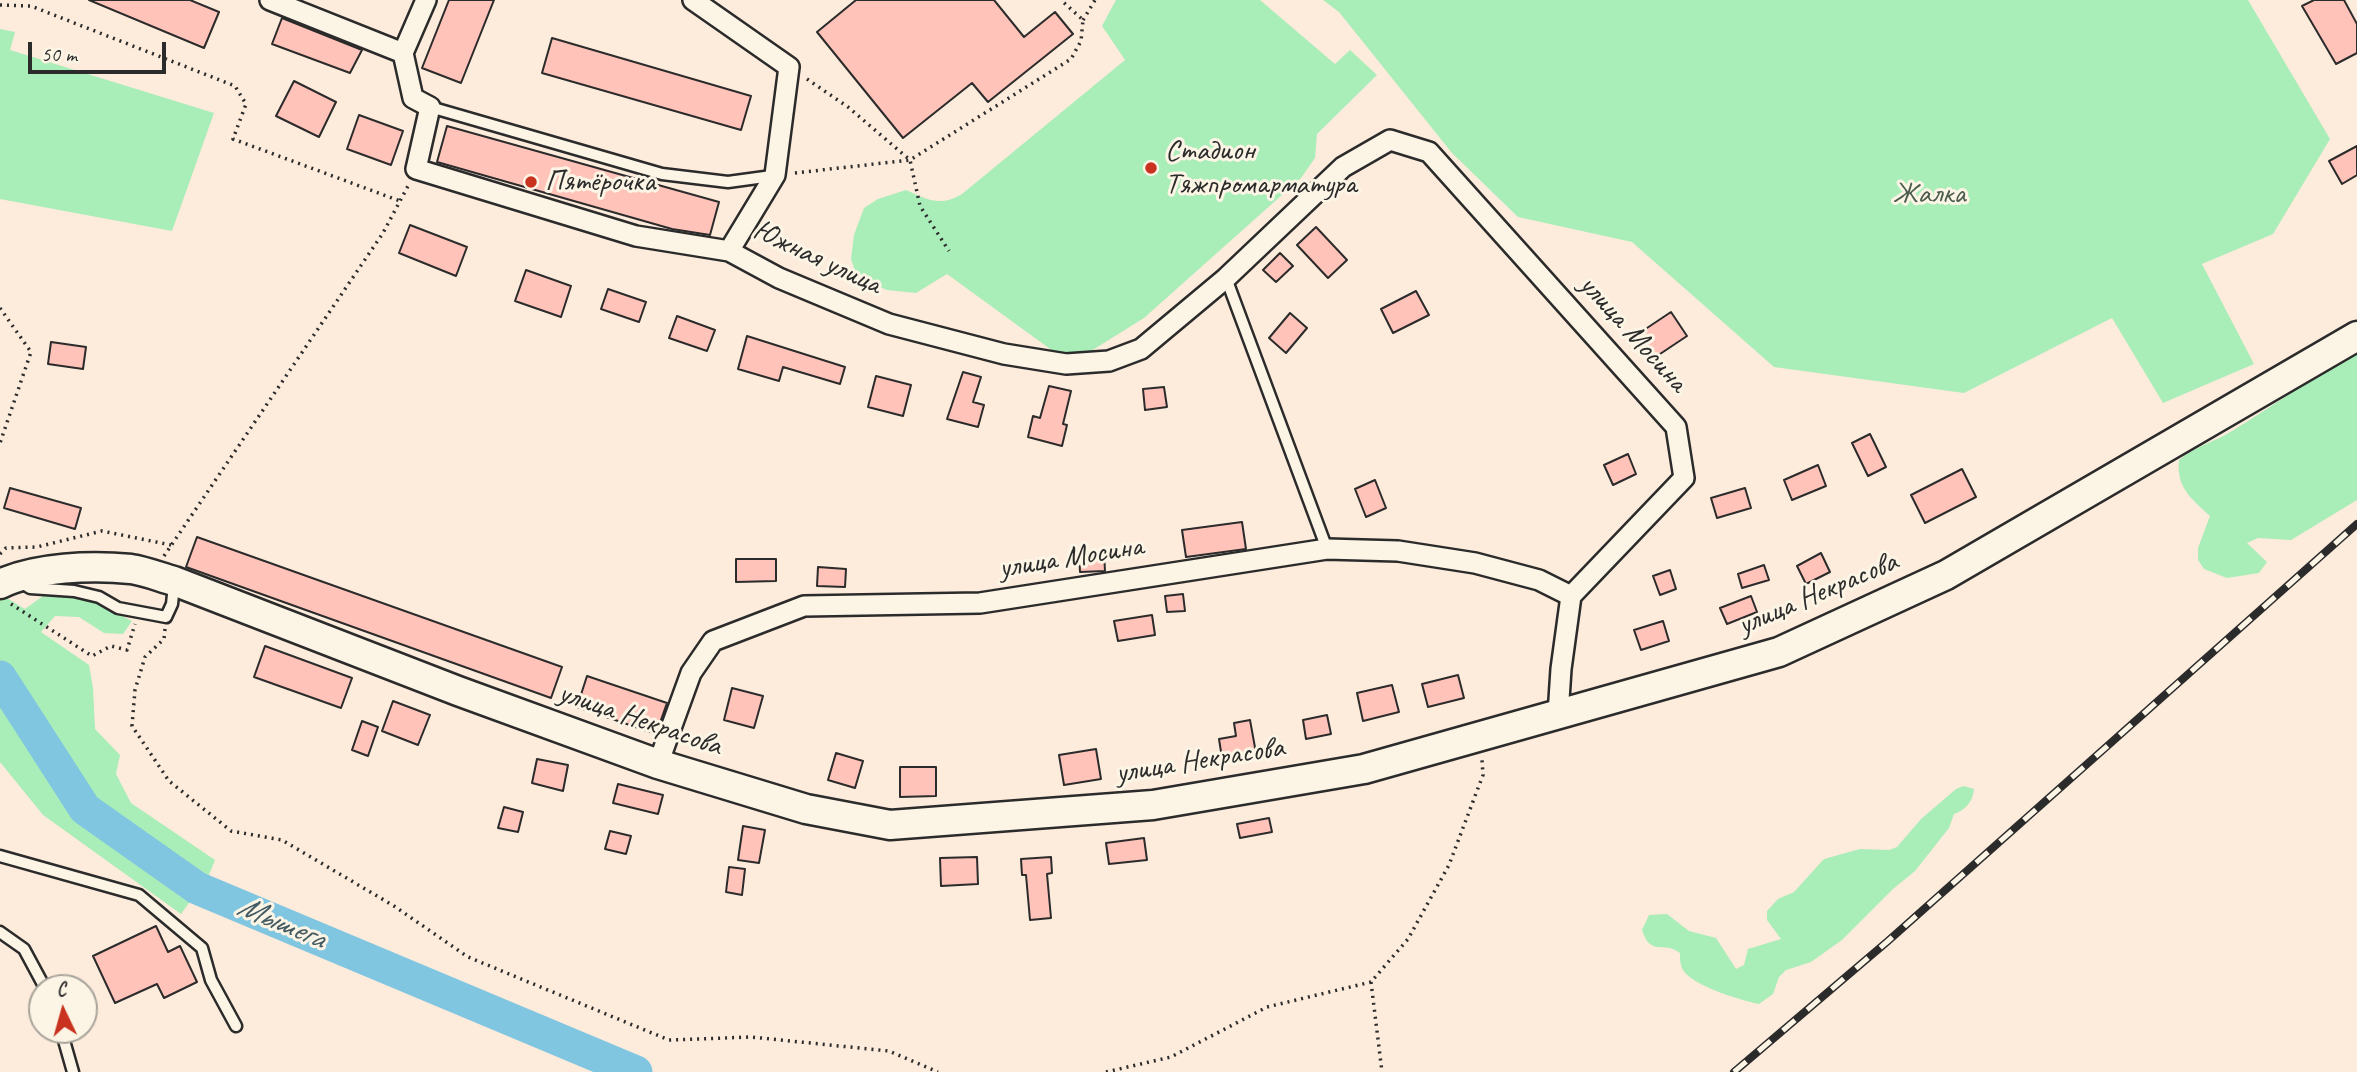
<!DOCTYPE html>
<meta charset="utf-8">
<style>
body{margin:0}
#map{position:relative;width:2357px;height:1072px;overflow:hidden;background:#fdebdc;font-family:Caveat,sans-serif}
canvas{display:block}
.north{position:absolute;left:28px;top:974px;width:70px;height:70px;box-sizing:border-box;background:#fcf5e5;border:2px solid #a8a49b;border-radius:50%;rotate:355deg;font-size:19px;font-weight:700;line-height:28px;text-align:center;color:#2b2b2b}
.north::after{content:'';display:block;margin:auto;width:24px;height:32px;background:#c8321e;clip-path:polygon(50% 0,100% 100%,50% 72%,0 100%)}
.scale{position:absolute;left:28px;top:42px;width:138px;height:32px;box-sizing:border-box;border:4px solid #2b2b2b;border-top:0;padding-left:9px;font-size:21px;line-height:24px;white-space:nowrap;color:#2b2b2b;-webkit-text-stroke:5px #fcf5e5;paint-order:stroke}
</style>
<div id="map">
<canvas width="2357" height="1072"></canvas>
<div class="north">С</div>
<div class="scale">50 m</div>
</div>
<script>
const c = document.querySelector('canvas').getContext('2d');
c.lineJoin = 'round';
function fillPath(path, color) { c.fillStyle = color; c.fill(path, 'evenodd'); }
function strokePath(path, color, width, dash) { c.strokeStyle = color; c.lineWidth = width; c.lineCap = dash ? 'butt' : 'round'; c.setLineDash(dash || []); c.stroke(path); }
function write(font, color, halo, rows, align = 'center') {
  c.font = font + ' Caveat,sans-serif'; c.lineWidth = 6; c.setLineDash([]); c.textBaseline = 'middle'; c.strokeStyle = halo; c.fillStyle = color; for (const [text, x, y, turn = 0] of rows) {
    c.save(); c.translate(x, y); c.rotate((+turn || 0) * Math.PI / 180); c.textAlign = isNaN(turn) ? turn : align; if (halo) c.strokeText(text, 0, 0); c.fillText(text, 0, 0); c.restore();
  }
}
fillPath(new Path2D(`
 M1116 0H1260L1335 64 1350 50 1377 75 1317 134 1315 158 1301 178 1144 318 1083 356 1057 354 947 274 916 293 887 290 857 277 851 259 854 235 864 208 878 199 906 190C928 200 940 207 962 194L1125 60 1102 26Z
 M1323 0H2248L2330 139 2273 234 2202 264 2254 364 2163 403 2112 318 1964 393 1774 367 1632 242 1518 217 1452 153 1339 12Z
 M0 29 15 32 10 50 214 113 172 231 0 199Z
 M2357 354V500L2291 540 2258 538 2247 543 2267 562 2259 573 2227 578 2204 569 2198 560V548L2210 516C2192 499 2176 488 2179 460 2194 447 2211 443 2227 434 2271 408 2311 377 2357 354Z
 M47 593 82 596 132 621 123 634 104 633 79 617 55 616 41 632 89 665 93 688 95 729 120 755 116 774 131 803 215 860 206 882 90 793 57 739 0 666V594L25 609Z
 M0 690 75 807 196 893 181 914 43 815 0 762Z
 M1964 786 1974 789C1973 801 1966 810 1954 814L1949 828 1915 871 1893 889 1842 940 1811 962 1786 970 1779 977 1773 994 1759 1004C1740 1000 1693 986 1683 970 1680 965 1680 958 1680 953 1664 940 1651 958 1642 930L1649 915 1667 914 1689 931 1716 938 1736 969 1744 965 1748 949 1781 939 1767 920V911L1778 899 1794 892 1824 859 1860 849 1889 850 1897 847 1921 819 1956 789Z`), '#a9edb8');
strokePath(new Path2D(`
 M0 677 85 809 197 888 636 1072`), '#80c6e1', 33);
const building = new Path2D(`
 M89 0H190L219 12 204 48Z
 M449 0H494L461 83 422 68Z
 M856 0H994L1024 37 1055 12 1073 34 988 102 972 83 903 138 817 32Z
 M2314 0H2344L2357 24V53L2336 64 2302 6Z
 M282 18 362 50 350 73 272 44Z
 M552 38 751 96 741 130 542 73Z
 M294 81 336 102 319 137 276 116Z
 M359 115 403 131 391 165 347 149Z
 M447 126 719 202 710 235 672 229 437 162Z
 M2357 146V175L2342 184 2329 161Z
 M410 225 467 247 456 276 399 253Z
 M1316 227 1347 260 1328 278 1297 245Z
 M1280 253 1293 266 1276 282 1263 270Z
 M526 270 571 286 561 317 515 301Z
 M608 289 646 302 639 322 601 309Z
 M1416 291 1429 315 1393 333 1381 309Z
 M1671 312 1687 336 1651 360 1635 336Z
 M1290 313 1307 328 1286 353 1269 338Z
 M677 316 715 330 707 351 669 338Z
 M747 336 845 367 840 384 783 367 779 381 738 369Z
 M51 342 86 347 83 369 48 364Z
 M963 372 981 377 973 402 984 405 978 427 947 419Z
 M876 376 911 385 903 416 868 407Z
 M1049 386 1071 391 1063 424 1067 425 1062 446 1028 437 1033 416 1040 418Z
 M1164 387 1167 407 1145 410 1143 389Z
 M1870 434 1886 467 1868 476 1852 443Z
 M1628 454 1636 474 1613 485 1604 465Z
 M1818 465 1826 486 1792 500 1784 480Z
 M1962 469 1976 497 1925 523 1911 495Z
 M1375 480 1386 508 1366 517 1355 489Z
 M10 488 81 508 75 529 4 508Z
 M1745 488 1751 508 1717 518 1711 498Z
 M1242 522 1246 549 1186 557 1182 530Z
 M197 537 562 667 551 698 186 567Z
 M1104 553 1105 571 1080 572 1079 554Z
 M1821 553 1830 572 1806 584 1797 566Z
 M736 559H776V581L736 582Z
 M1764 565 1769 580 1742 588 1738 574Z
 M818 567 846 569 845 587 817 586Z
 M1670 570 1676 589 1660 595 1653 576Z
 M1183 594 1185 611 1167 612 1165 596Z
 M1751 596 1757 612 1727 624 1720 608Z
 M1152 615 1155 635 1118 641 1114 621Z
 M1663 621 1669 641 1641 650 1634 630Z
 M265 646 352 678 341 708 254 677Z
 M1458 675 1464 698 1428 707 1422 684Z
 M587 676 667 703 656 734 577 707Z
 M1392 685 1399 712 1363 721 1357 693Z
 M732 688 763 696 754 728 724 720Z
 M393 701 430 715 418 745 382 731Z
 M1327 715 1331 734 1306 739 1303 720Z
 M1250 720 1256 753 1222 758 1219 739 1236 736 1234 723Z
 M362 721 378 727 368 756 352 750Z
 M1096 749 1101 779 1064 785 1059 755Z
 M836 753 863 761 855 788 828 780Z
 M537 759 568 765 563 791 532 783Z
 M900 767H936V796L900 797Z
 M618 784 663 795 658 814 613 803Z
 M504 807 523 812 518 832 498 828Z
 M1269 818 1272 832 1240 838 1237 824Z
 M743 826 765 830 759 863 738 860Z
 M610 831 631 836 626 854 605 849Z
 M1144 838 1147 860 1109 864 1106 843Z
 M977 857 978 884 941 886 940 858Z
 M1051 857 1052 873 1047 874 1051 918 1030 920 1026 875H1022L1021 859Z
 M729 867 745 869 742 895 726 892Z
 M156 926 168 952 180 946 197 982 164 998 157 984 115 1003 93 956Z`);
fillPath(building, '#ffc3b9');
strokePath(building, '#2b2b2b', 2);
const service = new Path2D(`
 M430 107 662 174 728 182 772 176
 M1226 278 1327 549
 M22 583 30 588 74 591 99 597 118 608 166 617 172 604 174 585
 M0 856 139 895 202 948 211 980 236 1026
 M0 932 24 949 45 988
 M61 1030 73 1072`);
const minor = new Path2D(`
 M270 0 403 53 413 98 430 107 416 169 636 236 729 251 779 278 889 324 1004 354 1066 364 1109 361 1141 349 1226 278 1343 167 1390 140 1429 152 1676 427 1684 478 1571 596 1539 580 1475 563 1398 551 1327 549 980 603 804 606 713 641 691 673 658 764
 M693 0 789 67 775 175 729 251
 M403 53 426 0
 M1558 715 1561 669 1571 596`);
const secondary = new Path2D(`
 M0 584C36 567 92 565 131 569 145 571 160 577 174 581L458 691 658 764 806 809 890 825 1153 805 1364 769 1779 652 1946 575 2357 336`);
strokePath(service, '#2b2b2b', 15);
strokePath(minor, '#2b2b2b', 24);
strokePath(secondary, '#2b2b2b', 33);
strokePath(new Path2D(`
 M0 5 31 6 235 86 246 104 233 139 400 201
 M1083 20 1095 0
 M807 79 848 107 910 160 920 206 949 251
 M795 173 910 160 1071 59 1081 41 1083 20 1061 0
 M0 308 31 352 0 443
 M0 554 6 548 37 547 102 531 171 545
 M164 556 383 233 408 186
 M11 604 92 656 111 646 127 650 135 624
 M165 629 164 639 145 657 135 690 132 726 169 781 231 831 282 840 394 906 468 957 669 1040 751 1037 889 1051 938 1072
 M1371 982 1382 1072
 M1106 1072 1171 1057 1267 1007 1371 982 1408 939 1449 865 1483 775 1482 760`), '#2b2b2b', 3.5, [2, 5]);
strokePath(service, '#fcf5e5', 10);
strokePath(minor, '#fcf5e5', 19);
strokePath(secondary, '#fcf5e5', 28);
const rail = new Path2D(`
 M1734 1072 1888 941 2357 524`);
strokePath(rail, '#2b2b2b', 8);
strokePath(rail, '#fcf5e5', 5, [16]);
for (const [x, y, r, color] of [
 [1151,168,7,"#c8321e"],
 [531,182,7,"#c8321e"]
]) { const dot = new Path2D(); dot.arc(x, y, r, 0, 2 * Math.PI); c.fillStyle = color; c.fill(dot); strokePath(dot, '#fcf5e5', 2.5); }
write('30px', '#2b2b2b', '#fcf5e5', [
 ["Стадион",1165,151],
 ["Тяжпромарматура",1165,185],
 ["Пятёрочка",545,182]
], 'left');
write('30px', '#4a5c4e', '#fcf5e5', [
 ["Жалка",1929,194]
]);
write('30px', '#2b2b2b', '#fcf5e5', [
 ["Южная улица",817,258,25],
 ["улица Мосина",1633,334,48],
 ["улица Мосина",1071,558,-9],
 ["улица Некрасова",1818,594,-23],
 ["улица Некрасова",640,720,19],
 ["улица Некрасова",1200,761,-9]
]);
write('italic 32px', '#445a62', '#fcf5e5', [
 ["Мышега",281,923,23]
]);
</script>
